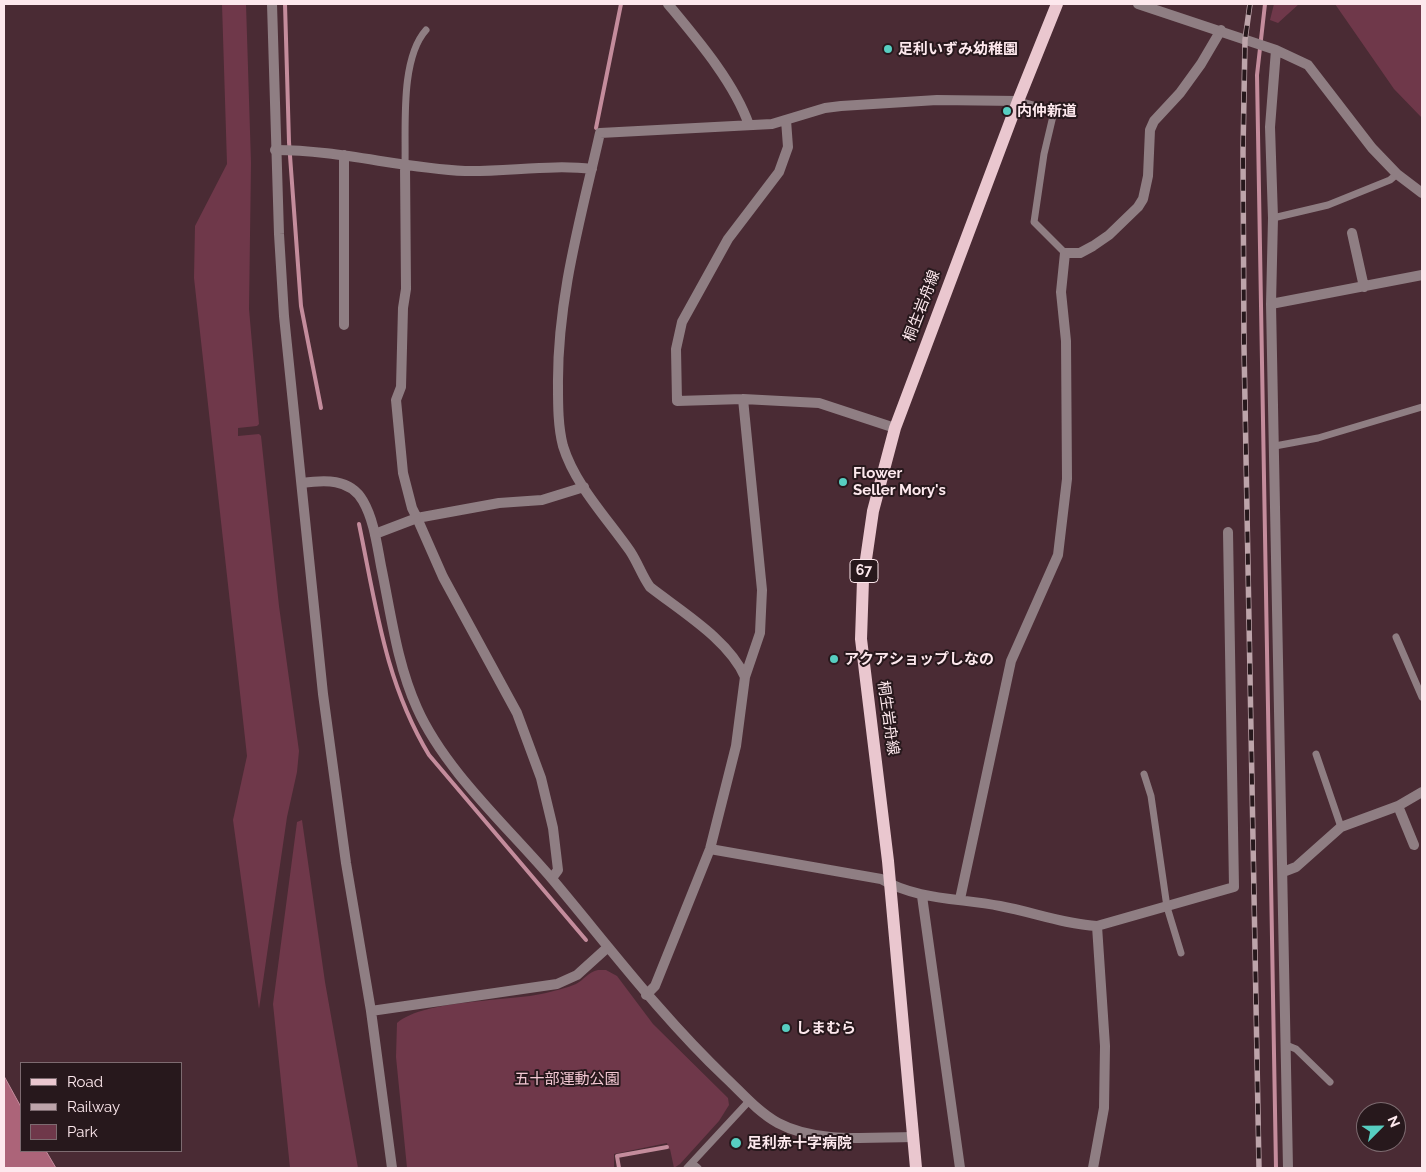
<!DOCTYPE html>
<meta charset="utf-8">
<style>
body{margin:0}
#map{position:relative;width:1426px;height:1172px;overflow:hidden;background:#4a2b34;font-family:Raleway,sans-serif}
canvas{display:block}
.frame{position:absolute;inset:0;border:5px solid #fde8ed;pointer-events:none}
.legend{position:absolute;left:20px;top:1062px;width:162px;height:90px;box-sizing:border-box;background:#27181c;border:1px solid #7d6b70;margin:0;padding:6px 9px;list-style:none;font-size:15px;color:#fde8ed}
.legend li{display:flex;align-items:center;gap:10px;height:25px}
.legend b{width:25px;border:1px solid #7d6b70}
.north{position:absolute;left:1356px;top:1102px;width:50px;height:50px;box-sizing:border-box;background:#27181c;border:1px solid #7d6b70;border-radius:50%;rotate:67deg;font-size:14px;font-weight:700;line-height:20px;text-align:center;color:#fde8ed}
.north::after{content:'';display:block;margin:auto;width:18px;height:22px;background:#57cec1;clip-path:polygon(50% 0,100% 100%,50% 72%,0 100%)}
</style>
<div id="map">
<canvas width="1426" height="1172"></canvas>
<div class="frame"></div>
<ul class="legend">
<li><b style="height:6px;background:#eac7cf"></b>Road</li>
<li><b style="height:6px;background:#bda4aa"></b>Railway</li>
<li><b style="height:14px;background:#6f384a"></b>Park</li>
</ul>
<div class="north">N</div>
</div>
<script>
const c = document.querySelector('canvas').getContext('2d');
c.lineJoin = 'round';
function fillPath(path, color) { c.fillStyle = color; c.fill(path, 'evenodd'); }
function strokePath(path, color, width, dash) { c.strokeStyle = color; c.lineWidth = width; c.lineCap = dash ? 'butt' : 'round'; c.setLineDash(dash || []); c.stroke(path); }
function write(font, color, halo, rows, align = 'center') {
  c.font = font + ' Raleway,"Noto Sans JP",sans-serif'; c.lineWidth = 4; c.setLineDash([]); c.textBaseline = 'middle'; c.strokeStyle = halo; c.fillStyle = color; for (const [text, x, y, turn = 0] of rows) {
    c.save(); c.translate(x, y); c.rotate((+turn || 0) * Math.PI / 180); c.textAlign = isNaN(turn) ? turn : align; if (halo) c.strokeText(text, 0, 0); c.fillText(text, 0, 0); c.restore();
  }
}
fillPath(new Path2D(`
 M222 4H246L251 163 249 309 259 424 257 426 238 428V436L259 434 261 436 279 606 299 751 297 772 287 817 259 1009 233 820 247 756 194 278 195 226 227 164Z
 M1274 4H1299L1278 23 1270 20Z
 M1335 4H1422V118L1394 89Z
 M302 820 325 982 358 1168H290L273 1004 297 822Z
 M598 970H606L617 976 653 1024 728 1098 729 1105 719 1121 680 1164 674 1168 670 1149H668L667 1143 614 1154V1168H407L396 1057 397 1023C425 999 508 1002 546 993 556 990 567 988 576 984 584 980 588 972 598 970Z`), '#6f384a');
const water = new Path2D(`
 M4 1076 21 1107V1151H46L56 1168H4Z`);
fillPath(water, '#ac6479');
strokePath(water, '#c48c9c', 1);
strokePath(new Path2D(`
 M285 4 289 142 301 306 321 408
 M1265 4 1257 75 1276 1168
 M596 128 621 4
 M359 524C376 606 385 682 429 755L586 940
 M619 1168 617 1156 667 1147`), '#c48c9c', 4);
strokePath(new Path2D(`
 M1018 101 1051 110 1053 116 1044 154 1034 222 1065 253
 M405 165C406 127 400 59 426 30
 M1273 218 1328 205 1390 180 1397 174
 M1275 446 1318 438 1422 407
 M1396 637 1422 697
 M1316 754 1341 827
 M1144 774 1151 796 1167 907 1181 953
 M1286 1045 1296 1049 1330 1082
 M692 1163 698 1168
 M687 1168 750 1100`), '#8f7e83', 7);
strokePath(new Path2D(`
 M668 4C697 39 734 82 749 125
 M1138 4 1276 50 1308 65 1372 148 1397 174 1422 193
 M1276 50 1270 127 1273 218 1271 304 1288 1168
 M786 120 788 147 779 172 728 239 682 322 676 349 677 401 743 399 819 403 895 428
 M275 150C339 150 401 168 465 171 506 172 552 164 592 169
 M1352 233 1364 287
 M1271 304 1422 275
 M344 325V155
 M375 534 417 518 412 508 403 473 396 400 401 387 403 308 406 289 405 165
 M745 677C729 640 682 612 650 587 642 576 638 563 630 551 607 518 575 485 563 446 558 427 558 405 558 386 557 299 581 217 600 133L772 124 825 108 841 106 937 100 1018 101
 M1398 806 1414 845
 M710 849 881 879C917 900 959 898 1000 906 1033 912 1063 924 1097 926L1234 887 1228 532
 M1283 872 1296 867 1341 827 1398 806 1422 792
 M552 878 558 870 553 828 541 778 517 713 443 577 417 518 499 503 542 500 584 487
 M922 896 960 1168
 M960 899 1011 661 1058 555 1067 479 1066 341 1061 292 1065 253H1080L1093 246 1109 235 1138 207 1143 199 1148 176 1150 130 1154 121 1180 93 1201 64 1221 30
 M646 995 655 986 710 849 736 746 745 677 760 633 762 590 743 399
 M1093 1168 1104 1108 1105 1046 1097 926`), '#8f7e83', 10);
strokePath(new Path2D(`
 M272 4 279 234 284 316 323 694 346 863 371 1011 392 1168
 M302 483C324 480 350 478 363 501 374 520 377 545 381 566 391 614 397 664 417 708 445 771 508 827 553 880 610 948 661 1016 726 1078 742 1093 758 1112 778 1123 817 1144 870 1137 913 1137
 M371 1011 557 984 577 975 608 947`), '#8f7e83', 10);
strokePath(new Path2D(`
 M916 1168 888 861 861 639 863 580 873 511 895 428 1018 101 1057 4`), '#eac7cf', 12);
const rail = new Path2D(`
 M1250 4 1245 40 1243 151 1244 347 1259 1168`);
strokePath(rail, '#bda4aa', 5.5);
strokePath(rail, '#27181c', 4, [11]);
for (const [x, y, r, color] of [
 [888,49,5,"#57cec1"],
 [1007,111,5,"#57cec1"],
 [843,482,5,"#57cec1"],
 [834,659,5,"#57cec1"],
 [786,1028,5,"#57cec1"],
 [736,1143,6,"#57cec1"]
]) { const dot = new Path2D(); dot.arc(x, y, r, 0, 2 * Math.PI); c.fillStyle = color; c.fill(dot); strokePath(dot, '#27181c', 2); }
for (const [x, y, w] of [
 [864,571,28]
]) { const box = new Path2D(); box.roundRect(x - w / 2, y - 11.5, w, 23, 4); c.fillStyle = '#27181c'; c.fill(box); strokePath(box, '#fde8ed', 1); }
write('bold 14px', '#fde8ed', null, [
 ["67",864,571]
]);
write('bold 15px', '#fde8ed', '#27181c', [
 ["足利いずみ幼稚園",898,49],
 ["内仲新道",1017,111],
 ["Flower",853,473],
 ["Seller Mory's",853,490],
 ["アクアショップしなの",844,659],
 ["しまむら",796,1028],
 ["足利赤十字病院",747,1143]
], 'left');
write('15px', '#fde8ed', '#27181c', [
 ["桐生岩舟線",922,306,-69],
 ["桐生岩舟線",888,718,82]
]);
write('15px', '#f3c8d3', '#27181c', [
 ["五十部運動公園",567,1079]
]);
</script>
